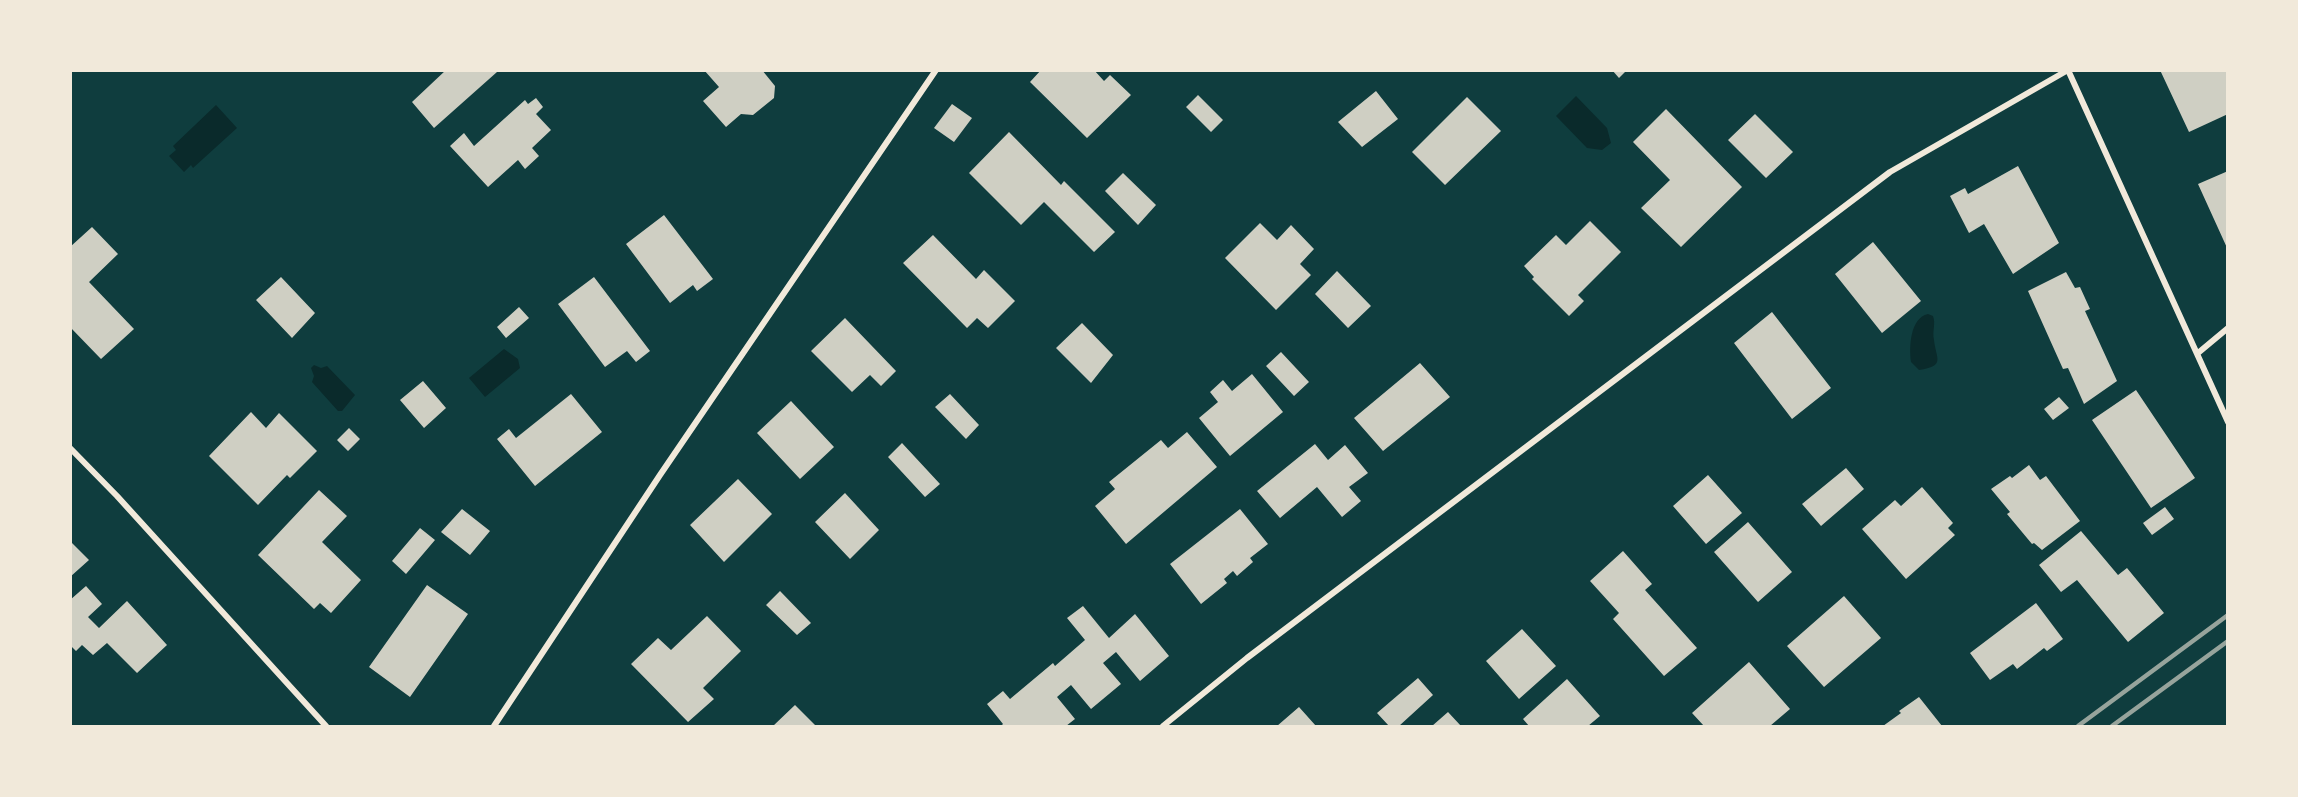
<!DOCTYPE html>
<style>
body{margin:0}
#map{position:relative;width:2298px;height:797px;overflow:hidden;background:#0f3d3e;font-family:Poppins,sans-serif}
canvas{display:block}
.frame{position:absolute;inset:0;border:72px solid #f1e9da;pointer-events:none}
</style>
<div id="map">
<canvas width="2298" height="797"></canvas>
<div class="frame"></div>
</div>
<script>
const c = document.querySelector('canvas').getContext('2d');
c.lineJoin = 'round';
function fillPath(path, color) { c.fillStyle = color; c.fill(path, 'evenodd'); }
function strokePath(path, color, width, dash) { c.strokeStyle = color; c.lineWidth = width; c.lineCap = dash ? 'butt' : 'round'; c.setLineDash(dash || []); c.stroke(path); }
fillPath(new Path2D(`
 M1576 96 1607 128 1611 143 1602 150 1587 148 1556 116Z
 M216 105 237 128 193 168 191 165 184 172 169 156 176 150 173 146Z
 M1928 314 1933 316C1936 324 1932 331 1934 340 1936 359 1946 366 1919 370L1911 362C1909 347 1910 318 1928 314Z
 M504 349 518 359 520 368 485 397 469 378Z
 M314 365 321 368 327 366 355 395 342 411H338L312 382 314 376 311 368Z`), '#0a2a2b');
fillPath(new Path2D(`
 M446 70H495L497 72 434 128 412 102Z
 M704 70H762L775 86 774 98 753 115 741 114 726 127 703 101 719 87Z
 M1041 70H1094L1104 81 1110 75 1131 95 1087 138 1030 82Z
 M1612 70H1627L1619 78Z
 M2160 70H2227L2228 114 2189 132Z
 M1376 91 1398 119 1362 147 1338 122Z
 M1198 95 1223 120 1211 132 1186 107Z
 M1467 97 1501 131 1445 185 1412 152Z
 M536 98 543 107 536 114 551 130 532 148 539 156 525 169 518 160 488 187 450 146 464 133 474 146 525 100 528 104Z
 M952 104 972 118 954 142 934 128Z
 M1666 109 1742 187 1681 247 1641 208 1670 180 1633 142Z
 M1755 114 1793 152 1766 178 1728 140Z
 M1009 132 1061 185 1064 181 1115 232 1094 252 1044 202 1021 225 969 173Z
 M2018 166 2059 243 2013 274 1984 224 1969 233 1950 196 1965 188 1968 194Z
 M2228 171V250L2198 184Z
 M1123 173 1156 205 1138 225 1105 191Z
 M664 215 713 279 697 291 693 285 670 303 626 244Z
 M1590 221 1621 252 1578 295 1584 301 1569 316 1532 279 1534 277 1524 266 1556 235 1566 245Z
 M1260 223 1277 240 1291 225 1314 249 1300 264 1311 275 1276 310 1225 258Z
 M92 227 118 254 89 282 134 329 101 359 70 327V247Z
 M933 235 976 279 984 270 1015 301 988 328 977 318 967 328 903 263Z
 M1873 242 1921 301 1882 333 1835 274Z
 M1337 271 1371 306 1348 328 1315 294Z
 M2066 272 2075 288 2080 287 2090 309 2085 311 2117 381 2084 404 2068 368 2063 369 2028 291Z
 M281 277 315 313 292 338 256 300Z
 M594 277 650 351 636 362 627 351 605 367 558 304Z
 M519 307 529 318 506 338 497 327Z
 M1772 312 1831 388 1792 419 1734 343Z
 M845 318 896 371 881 386 870 375 852 392 811 351Z
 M1082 323 1113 355 1091 383 1056 348Z
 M1281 352 1309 382 1294 396 1266 366Z
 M1420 363 1450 397 1383 451 1354 418Z
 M1252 374 1283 412 1230 456 1199 418 1218 402 1210 392 1223 380 1232 391Z
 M423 381 446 408 424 428 400 400Z
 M2136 390 2195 478 2151 508 2092 420Z
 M571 394 602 432 535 486 497 439 509 429 516 438Z
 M950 394 979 425 966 439 935 407Z
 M2059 397 2069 408 2053 420 2044 409Z
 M791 401 834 447 800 479 757 433Z
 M251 412 266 428 279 413 317 451 290 478 287 475 258 505 209 456Z
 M349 428 360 439 348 451 337 440Z
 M1187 432 1217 467 1126 544 1095 506 1115 489 1109 482 1161 440 1168 448Z
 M902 443 940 484 925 497 888 457Z
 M1315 444 1328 460 1345 445 1368 473 1349 487 1361 501 1342 517 1317 487 1280 518 1257 491Z
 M2029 465 2040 480 2046 476 2080 521 2042 550 2034 543 2032 544 2007 514 2010 512 1991 489 2010 476 2012 478Z
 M1846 468 1864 489 1821 526 1802 504Z
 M1708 475 1742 513 1706 544 1673 506Z
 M738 479 772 514 724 562 690 525Z
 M1922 487 1953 523 1948 528 1955 535 1906 579 1862 529 1895 500 1901 506Z
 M319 490 347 516 322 542 361 580 331 613 320 603 314 609 258 555Z
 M845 493 879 530 850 559 815 522Z
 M2165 507 2174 519 2152 535 2143 523Z
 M462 509 490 531 470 555 441 532Z
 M1240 509 1268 544 1250 558 1253 562 1237 576 1233 571 1224 579 1227 583 1201 604 1170 564Z
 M1748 522 1792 572 1758 602 1714 552Z
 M420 528 435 540 406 574 392 561Z
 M2081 531 2118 575 2127 568 2164 613 2128 642 2077 580 2061 592 2039 565Z
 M70 541 89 560 70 577Z
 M1623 551 1652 584 1645 590 1697 648 1664 676 1613 619 1619 613 1590 581Z
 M427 585 468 614 410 697 369 667Z
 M86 586 102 604 88 617 99 628 127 601 167 645 137 673 107 643 93 655 82 645 76 651 70 645V600Z
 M780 591 811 623 797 635 766 605Z
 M1844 596 1881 638 1824 687 1787 646Z
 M2036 603 2063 639 2047 651 2044 648 2017 669 2013 664 1990 680 1970 653Z
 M1083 606 1109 638 1135 614 1169 656 1140 681 1116 652 1103 663 1121 684 1091 709 1071 685 1057 697 1075 719 1066 726H1001L1003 724 987 704 1003 691 1010 699 1053 663 1055 666 1085 640 1067 618Z
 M707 616 741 651 703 688 714 699 688 722 631 664 658 638 671 650Z
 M1522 629 1556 666 1519 699 1486 661Z
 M1749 662 1790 709 1770 726H1704L1692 713Z
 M1418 678 1433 695 1399 726H1389L1377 713Z
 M1567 679 1600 716 1588 726H1529L1523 719Z
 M1919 697 1942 726H1883L1901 713 1899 711Z
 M795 705 816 726H773Z
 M1299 707 1316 726H1277Z
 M1448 712 1461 726H1432Z`), '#cfcfc3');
strokePath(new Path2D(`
 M2068 70 2228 422
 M2198 353 2228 328
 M70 448 117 496 326 726
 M494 726 660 475 936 70
 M1163 726 1247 658 1890 172 2068 70`), '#f1e9da', 6);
strokePath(new Path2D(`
 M2078 726 2228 615
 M2112 726 2228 641`), '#97a49c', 4.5);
</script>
